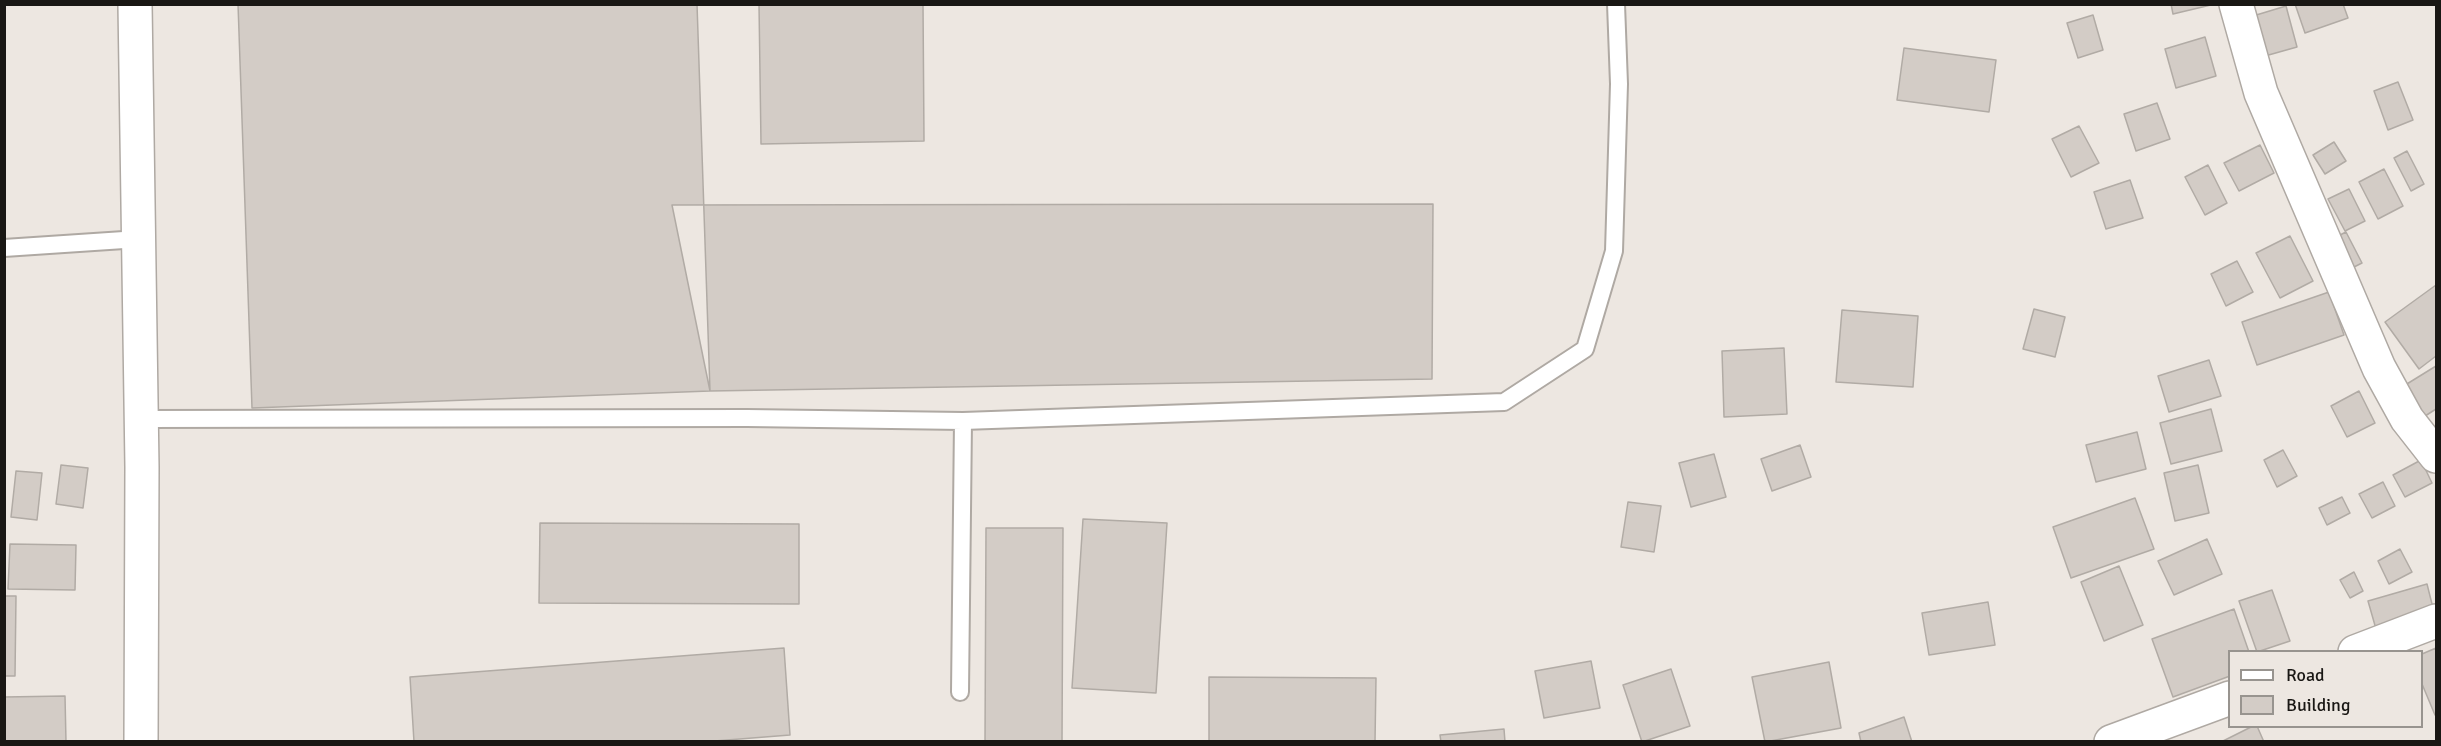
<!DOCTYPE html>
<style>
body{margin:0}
#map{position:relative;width:2441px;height:746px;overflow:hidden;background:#ede7e1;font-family:Signika,sans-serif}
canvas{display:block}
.frame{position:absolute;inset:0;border:6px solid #191714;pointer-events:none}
.legend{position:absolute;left:2228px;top:650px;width:195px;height:78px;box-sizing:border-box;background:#ede7e1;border:2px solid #98948f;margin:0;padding:8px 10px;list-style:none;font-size:18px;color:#191714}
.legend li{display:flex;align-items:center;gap:12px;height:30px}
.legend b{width:30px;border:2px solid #98948f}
</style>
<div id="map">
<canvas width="2441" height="746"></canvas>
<div class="frame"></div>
<ul class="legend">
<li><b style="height:8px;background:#fff"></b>Road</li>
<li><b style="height:16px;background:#d3ccc6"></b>Building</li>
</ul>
</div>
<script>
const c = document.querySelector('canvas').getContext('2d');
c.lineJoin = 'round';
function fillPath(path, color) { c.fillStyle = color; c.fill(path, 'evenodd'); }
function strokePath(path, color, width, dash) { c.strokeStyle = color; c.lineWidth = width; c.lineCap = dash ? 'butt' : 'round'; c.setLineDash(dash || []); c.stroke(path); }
const building = new Path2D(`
 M238 4H697L710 391 252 408Z
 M759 4H923L924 141 761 144Z
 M2171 4H2215L2173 14Z
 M2295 4H2343L2348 18 2305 33Z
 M2286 6 2297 47 2265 56 2253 16Z
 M2093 15 2103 50 2078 58 2067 23Z
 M2205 37 2216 76 2176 88 2165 49Z
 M1904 48 1996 60 1989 112 1897 100Z
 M2398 82 2413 120 2388 130 2374 91Z
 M2157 103 2170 139 2136 151 2124 114Z
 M2079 126 2099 163 2071 177 2052 139Z
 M2334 142 2346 161 2325 174 2313 155Z
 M2260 145 2274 173 2239 191 2224 163Z
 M2407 151 2424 184 2411 191 2394 158Z
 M2208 165 2227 203 2205 215 2185 177Z
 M2384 169 2403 206 2378 219 2359 182Z
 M2130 180 2143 218 2106 229 2094 192Z
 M2349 189 2365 221 2345 231 2328 199Z
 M1433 204 1432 379 710 391 672 205Z
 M2346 232 2362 263 2344 272 2328 241Z
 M2290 236 2313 281 2280 298 2256 253Z
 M2237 261 2253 292 2226 306 2211 274Z
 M2436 285V356L2419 369 2385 322Z
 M2329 292 2344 335 2257 365 2242 322Z
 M2034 309 2065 317 2055 357 2023 349Z
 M1842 310 1918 316 1913 387 1836 382Z
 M1784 348 1787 414 1724 417 1722 351Z
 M2209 360 2221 396 2169 412 2158 376Z
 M2436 366V409L2422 418 2402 387Z
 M2359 391 2375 423 2347 437 2331 406Z
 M2211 409 2222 451 2171 464 2160 423Z
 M2137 432 2146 469 2096 482 2086 445Z
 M1800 445 1811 477 1772 491 1761 459Z
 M2283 450 2297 476 2277 487 2264 460Z
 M1714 454 1726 497 1691 507 1679 463Z
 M2421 460 2432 483 2405 497 2393 475Z
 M61 465 88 468 83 508 56 504Z
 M2198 465 2209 513 2175 521 2164 473Z
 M16 471 42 473 37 520 11 517Z
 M2383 482 2395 506 2372 518 2359 494Z
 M2342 497 2350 513 2327 525 2319 508Z
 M2135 498 2154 549 2071 578 2053 527Z
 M1628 502 1661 506 1654 552 1621 547Z
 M1083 519 1167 523 1156 693 1072 688Z
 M540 523 799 524V604L539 603Z
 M986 528H1063L1062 742H985Z
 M2207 539 2222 574 2174 595 2158 561Z
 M10 544 76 545 75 590 8 589Z
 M2400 549 2412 572 2389 584 2378 561Z
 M2119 566 2143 625 2104 641 2081 582Z
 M2354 572 2363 591 2350 598 2340 580Z
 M2427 584 2436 620 2378 636 2368 601Z
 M2272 590 2290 641 2257 652 2239 601Z
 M4 596H16L15 676H4Z
 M1988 602 1995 645 1929 655 1922 613Z
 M2234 609 2249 652H2230V676L2173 697 2152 639Z
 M784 648 790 735 702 742H414L410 677Z
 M2436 648V714L2435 715 2422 684V654Z
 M1591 661 1600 708 1544 718 1535 671Z
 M1829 662 1841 728 1765 742 1752 677Z
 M1671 669 1690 726 1642 742 1623 685Z
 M1209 677 1376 678 1375 742H1209Z
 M65 696 66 742H4V697Z
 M1904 717 1912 742H1861L1859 733Z
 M2253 726H2257L2264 742H2221Z
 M1504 729 1505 742H1441L1440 735Z`);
fillPath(building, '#d3ccc6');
strokePath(building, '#b1aba5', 1.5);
const service = new Path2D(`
 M4 248 139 239
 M141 419 747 418 963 421 960 692
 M963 421 1504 402 1585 349 1614 251 1619 84 1616 4`);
const minor = new Path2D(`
 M135 4 142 467 141 742
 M2236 4 2261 93 2379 368 2407 419 2436 456
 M2355 652 2436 621
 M2111 742 2230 698`);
strokePath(service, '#afa9a3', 20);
strokePath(minor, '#afa9a3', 36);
strokePath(service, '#fff', 16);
strokePath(minor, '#fff', 33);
</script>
